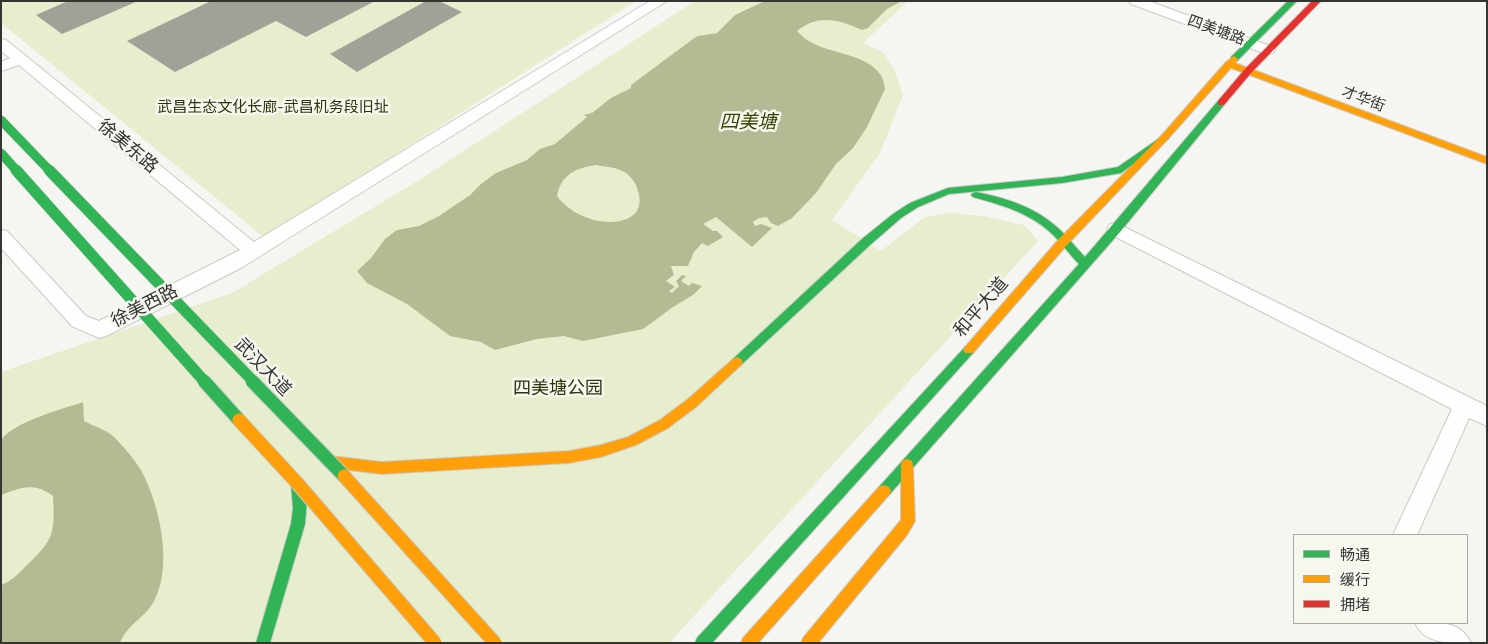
<!DOCTYPE html>
<meta charset="utf-8">
<style>
body{margin:0}
#map{position:relative;width:1488px;height:644px;overflow:hidden;background:#f5f6f2;font-family:"Nunito Sans","Noto Sans SC",sans-serif}
canvas{display:block}
.frame{position:absolute;inset:0;border:2px solid #343532;pointer-events:none}
.legend{position:absolute;left:1293px;top:534px;width:175px;height:90px;box-sizing:border-box;background:#f6f8f0;border:1px solid #a8aaa4;margin:0;padding:6px 9px;list-style:none;font-size:15px;color:#343532}
.legend li{display:flex;align-items:center;gap:10px;height:25px}
.legend b{width:25px;border:1px solid #a8aaa4}
</style>
<div id="map">
<canvas width="1488" height="644"></canvas>
<div class="frame"></div>
<ul class="legend">
<li><b style="height:6px;background:#30b455"></b>畅通</li>
<li><b style="height:6px;background:#ff9f0a"></b>缓行</li>
<li><b style="height:6px;background:#e5322d"></b>拥堵</li>
</ul>
</div>
<script>
const c = document.querySelector('canvas').getContext('2d');
c.lineJoin = 'round';
function fillPath(path, color) { c.fillStyle = color; c.fill(path, 'evenodd'); }
function strokePath(path, color, width, dash) { c.strokeStyle = color; c.lineWidth = width; c.lineCap = dash ? 'butt' : 'round'; c.setLineDash(dash || []); c.stroke(path); }
function write(font, color, halo, rows, align = 'center') {
  c.font = font + ' "Nunito Sans","Noto Sans SC",sans-serif'; c.lineWidth = 5; c.setLineDash([]); c.textBaseline = 'middle'; c.strokeStyle = halo; c.fillStyle = color; for (const [text, x, y, turn = 0] of rows) {
    c.save(); c.translate(x, y); c.rotate((+turn || 0) * Math.PI / 180); c.textAlign = isNaN(turn) ? turn : align; if (halo) c.strokeText(text, 0, 0); c.fillText(text, 0, 0); c.restore();
  }
}
fillPath(new Path2D(`
 M1 1H636L265 238 1 23Z
 M695 1H908L863 43 884 53 895 71 903 95 880 153 832 220 881 251 925 217 951 213 983 216 1024 225 1038 241 669 643H1V372L232 293 419 180Z`), '#e7eece');
fillPath(new Path2D(`
 M765 1H902L887 9 868 28 862 30C838 19 818 14 797 31 817 56 862 49 880 74 883 78 884 84 885 89L867 127 853 148 836 164 816 193 792 218 778 226 771 223 767 217 759 218 753 222 755 226 761 224 772 228 752 247 716 217 703 224 713 231H717L723 237 708 246 702 243 694 252 688 266H671L674 275 666 281 675 287 669 291 672 293 679 286 676 281 682 275 686 276 681 281 689 286 692 283 702 286 693 295 673 307 643 329 583 341 564 336 537 339 495 350 481 342 450 336 407 304 367 283 357 271 371 258 385 239 397 230 419 226 439 216 470 195 481 184 496 173 527 160 540 149 555 144 587 117 584 115 592 113 611 98 631 88V85L693 39 698 36 717 33 735 15ZM596 165C605 167 617 167 626 173 630 176 636 183 637 188 650 222 612 227 588 218 576 214 564 206 557 196 561 175 575 168 596 165Z
 M83 402 84 421C93 426 107 430 114 437 123 446 134 459 141 470 159 503 173 563 155 599 147 617 128 623 120 643H1V585C12 581 18 574 26 566 54 540 55 533 53 496 34 482 22 487 1 495V440C13 422 63 409 83 402Z`), '#b3bb94');
fillPath(new Path2D(`
 M68 1H138L62 34 36 15Z
 M211 1H375L306 37 276 21 175 72 127 41Z
 M426 1H439L462 12 357 72 330 54Z`), '#a0a297');
const street = new Path2D(`
 M650 1H667L241 268 106 336 99 338 72 326 1 248V230L7 231 86 316 99 321 240 250 19 65 1 71V62L10 58 1 51V39L6 40 26 56 254 242Z
 M1129 1H1149L1273 47 1275 50 1273 53H1263L1131 4Z
 M1116 223 1487 406V426L1469 418 1417 535H1393L1452 409 1110 234 1107 229 1110 224Z
 M1415 623C1437 622 1461 620 1471 643 1448 643 1425 644 1415 623Z`);
const fast = new Path2D(`
 M1288 1H1297L1237 61H1231V57Z
 M1221 100 1224 101V105L1120 232 889 495 884 497 879 495 877 491 879 487 1079 264C1069 254 1061 242 1050 232 1028 212 1001 205 973 197L971 195 973 193 976 192C1006 198 1035 207 1058 228 1068 237 1076 248 1085 257L1218 101Z
 M1164 135 1169 138 1167 140 1121 173 1062 183 949 194 918 207 901 218 870 245 741 365H733L731 362 733 359 862 239 893 214 910 203 948 188 1062 177 1118 167Z
 M969 345 973 347 975 350 973 353 712 643H695L697 638 965 347Z
 M298 478 303 480C309 493 306 510 305 524L270 643H256L291 524 293 508 291 484 293 480Z`);
const slow = new Path2D(`
 M1234 56 1238 59 1235 63 1487 157V164L1231 68 1167 140 1067 245 973 353H965L963 350 965 347 1059 239 1161 136 1226 62Z
 M737 357 741 359 743 362 741 365 696 407 668 428 636 445 601 457 569 463 382 474 331 468 326 466 325 462 326 458 331 456 382 462 569 451 601 445 628 437 660 420 688 399 733 359Z
 M907 459 912 461 913 465 915 521 907 535 818 643H801L803 638 901 520V465L902 461Z
 M884 485 889 487 891 491 889 495 758 643H741L743 638 879 487Z`);
const jam = new Path2D(`
 M1312 1H1321L1251 73 1224 105H1218V101L1245 69Z`);
strokePath(street, '#cacbc8', 2);
strokePath(fast, '#cacbc8', 2);
strokePath(slow, '#cacbc8', 2);
strokePath(jam, '#cacbc8', 2);
fillPath(street, '#fefefd');
fillPath(fast, '#30b455');
fillPath(slow, '#ff9f0a');
fillPath(jam, '#e5322d');
const fastBridgeFar2 = new Path2D(`
 M1 120 50 171
 M1 153 17 171`);
const fastBridgeFar1 = new Path2D(`
 M16 170 205 382
 M49 170 254 382`);
const fastBridge = new Path2D(`
 M204 381 239 420
 M252 381 344 476`);
const slowBridge = new Path2D(`
 M239 420 298 484 435 643
 M344 476 495 643`);
strokePath(fastBridgeFar2, '#cacbc8', 10, []);
strokePath(fastBridgeFar1, '#cacbc8', 12, []);
strokePath(fastBridge, '#cacbc8', 15, []);
strokePath(slowBridge, '#cacbc8', 15, []);
strokePath(fastBridgeFar2, '#30b455', 9);
strokePath(fastBridgeFar1, '#30b455', 11);
strokePath(fastBridge, '#30b455', 13);
strokePath(slowBridge, '#ff9f0a', 13);
write('15px', '#343532', '#f6f8f0', [
 ["四美塘路",1216,31,20],
 ["才华街",1363,100,21]
]);
write('15px', '#2f350b', '#f6f8f0', [
 ["武昌生态文化长廊-武昌机务段旧址",273,108]
]);
write('18px', '#343532', '#f6f8f0', [
 ["徐美东路",127,147,40],
 ["徐美西路",145,307,-27],
 ["和平大道",982,308,-49],
 ["武汉大道",262,368,46]
]);
write('18px', '#2f350b', '#f6f8f0', [
 ["四美塘公园",558,390]
]);
write('italic 19px', '#3a4200', '#f6f8f0', [
 ["四美塘",748,123]
]);
</script>
